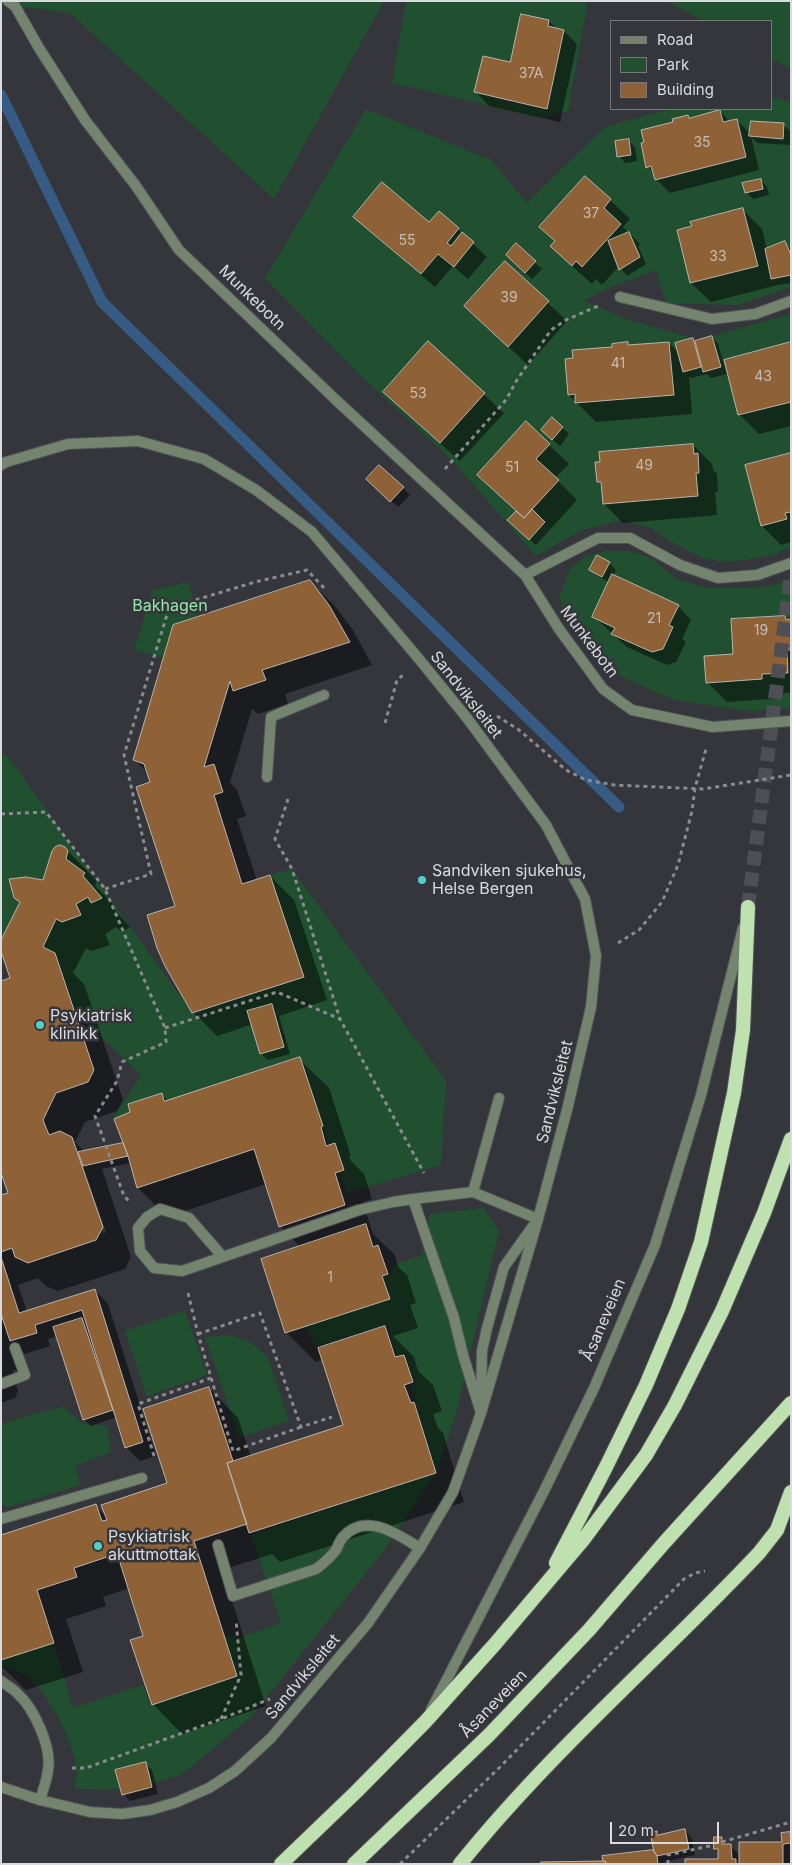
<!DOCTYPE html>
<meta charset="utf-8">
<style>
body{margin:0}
#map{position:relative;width:792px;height:1865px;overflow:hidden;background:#34363b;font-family:Inter,sans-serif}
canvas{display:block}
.frame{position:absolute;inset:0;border:2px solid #dadbdf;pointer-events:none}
.legend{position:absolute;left:610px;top:20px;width:162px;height:90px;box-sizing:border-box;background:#34363b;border:1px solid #76787d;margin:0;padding:6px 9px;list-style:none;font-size:15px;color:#dadbdf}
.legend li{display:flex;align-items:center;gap:10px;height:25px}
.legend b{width:25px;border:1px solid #76787d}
.scale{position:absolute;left:610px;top:1822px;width:109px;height:22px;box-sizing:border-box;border:2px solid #dadbdf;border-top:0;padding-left:6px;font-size:15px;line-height:18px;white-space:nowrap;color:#dadbdf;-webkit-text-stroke:4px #34363b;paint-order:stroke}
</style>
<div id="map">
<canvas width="792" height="1865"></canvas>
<div class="frame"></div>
<ul class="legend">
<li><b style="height:6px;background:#75846f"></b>Road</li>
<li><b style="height:14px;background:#205030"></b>Park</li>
<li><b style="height:14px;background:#8e6137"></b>Building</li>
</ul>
<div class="scale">20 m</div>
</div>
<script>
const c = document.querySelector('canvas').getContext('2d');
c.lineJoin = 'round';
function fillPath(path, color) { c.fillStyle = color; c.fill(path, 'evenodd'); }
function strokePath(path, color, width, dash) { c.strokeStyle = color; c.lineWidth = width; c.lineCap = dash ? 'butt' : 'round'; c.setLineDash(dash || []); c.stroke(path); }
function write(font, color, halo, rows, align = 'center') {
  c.font = font + ' Inter,sans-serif'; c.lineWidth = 5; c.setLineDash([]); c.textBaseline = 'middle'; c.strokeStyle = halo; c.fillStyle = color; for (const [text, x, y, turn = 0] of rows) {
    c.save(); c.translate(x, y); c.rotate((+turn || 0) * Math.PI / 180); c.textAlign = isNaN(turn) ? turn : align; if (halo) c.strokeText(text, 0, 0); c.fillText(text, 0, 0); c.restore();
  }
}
fillPath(new Path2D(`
 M1 1H384L274 199 70 13 1 4Z
 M406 1H588L568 111 542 118 392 83Z
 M667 1H791V69L771 58V21H704Z
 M771 97 791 102V287L738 305 666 303 656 270 606 289 584 301 629 320 693 338 694 341 791 314V546L774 555 744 560 724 562 703 558 673 543 651 528 623 520 582 530 536 556 450 458 362 377 265 278 366 109 491 160 527 203 605 127 670 109H771Z
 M607 551H629L649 557 677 579 706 588H753L775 585 791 577V708L752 711 674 700 625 678 595 659 562 610 560 595 570 569 586 556Z
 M189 582 197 617 173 625 163 658 134 650 153 590Z
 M6 754 193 1014 303 978 270 875 292 869 446 1081 441 1165 347 1193 298 1056 112 1120 141 1075 75 1012 55 953 42 948 56 920 61 922 81 916C73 900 60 871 68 855L65 848 59 846 54 848 43 879 29 877 9 879 13 899 20 902 1 939V756Z
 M484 1208 499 1231 456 1413 436 1473 382 1553 251 1717 181 1775 140 1787 105 1790 74 1788C75 1783 77 1778 77 1773 75 1744 51 1697 29 1678 22 1672 10 1669 1 1665V1660L54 1643 73 1708 143 1685 151 1706 237 1676 224 1634 238 1638 281 1623 251 1535 436 1472 411 1387 414 1383 406 1353 397 1356 387 1325 316 1346 306 1327 391 1299 384 1276 391 1274 394 1264 422 1256 430 1214Z
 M185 1311 207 1375 147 1396 125 1331Z
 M230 1335 250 1342 268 1357 289 1421 239 1438 205 1337Z
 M63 1407 82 1423 107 1426 111 1452 76 1466 80 1485 8 1507 1 1504V1425L32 1414Z`), '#205030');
fillPath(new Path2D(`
 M549 21 556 29 564 31 577 44 560 122 489 106 476 92 510 63Z
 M720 111 730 122 736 120 751 134 783 124 790 131V145L757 143 751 136 759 170 670 193 656 179 655 174 648 167 675 122 688 116 690 118Z
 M628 140 635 147 637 161 625 163 619 156Z
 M586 178 630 219 623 227 640 244 638 246 646 264 627 276 619 266 602 285 596 279 592 284 571 265 552 246 556 242 541 227Z
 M761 180 767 187 769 195 753 199 746 192Z
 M743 210 762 229 767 250 785 243 791 249V283L778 285 711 302 691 283Z
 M439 212 487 257 468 279 453 266 435 287 354 217 429 224Z
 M516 245 542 269 532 279 507 255Z
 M505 263 567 321 528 365 465 306Z
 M712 337 718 344 727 374 711 378 707 374 691 378 689 376 692 414 596 422 569 395 613 348 627 343 630 346 669 343 680 354 693 340 695 342Z
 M428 343 504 413 460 461 404 411Z
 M791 343V426L759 434 740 415Z
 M552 418 569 434 560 446 549 437Z
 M526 423 569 464 555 478 577 500 536 545 515 527 517 512 478 475Z
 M693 445 712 464 713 470 717 474 718 492H715L717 515 623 523 604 504 602 485 598 481Z
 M791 454V542L781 545 762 526Z
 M374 486 403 488 410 495 398 507Z
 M609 563 616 570 613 576 678 606 691 620 682 639 686 642 676 662 667 665 627 647 594 617 610 583 598 576 591 569Z
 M310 582 334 605 353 630 372 665 285 694 288 704 258 714 252 709 230 782 237 790 246 816 237 819 257 881 270 876 294 900 327 1000 279 1016 290 1054 268 1060 261 1054 253 1024 217 1036 193 1012 177 907 151 783 149 774 134 759Z
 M785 617 788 621 791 620V693H780L781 698 727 702 707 682 734 655Z
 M65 848 94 878 97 881 95 886 113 903 111 906 130 927 122 932 116 927 105 934 110 945 92 951 86 948 73 973 84 984 123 1100 117 1111 85 1122 75 1142 85 1152 124 1144 132 1113 161 1094 168 1101 299 1059 329 1088 351 1156H349L350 1160 364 1174 372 1199 363 1202 373 1234 395 1255 398 1267 407 1275 416 1303 410 1305 418 1328 393 1336 414 1357 418 1371 433 1385 442 1411 433 1414 438 1428 443 1433 464 1502 280 1562 272 1554 222 1570 266 1706 182 1734 153 1704 145 1636 129 1588 103 1597 106 1606 66 1619 83 1672 26 1690 1 1666V1537L95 1506 108 1518 169 1484 209 1388 238 1418 251 1457 345 1426 323 1359 316 1362 286 1332 300 1247 280 1226 266 1184 167 1217 138 1188 131 1163 102 1169 131 1257 125 1269 58 1291 46 1286 38 1278 18 1285 27 1312 95 1290 108 1304 156 1456 140 1461 126 1447 117 1417 91 1426 84 1419 57 1336 48 1339 50 1346 25 1354 16 1345 19 1371 13 1370V1373L18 1391 15 1398 1 1403V1197L10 1194 12 978 21 903 15 898 44 881ZM80 1163H82L106 1232 103 1233Z
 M145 1763 152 1770 158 1794 130 1801 124 1794Z
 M685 1831 691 1837 695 1855 663 1862 664 1864H542L607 1863 604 1858 655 1851 657 1832 660 1836Z
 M790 1834 791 1864H686L719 1860V1853L715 1849 722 1838 740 1855 783 1843Z`), '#0007');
strokePath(new Path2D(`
 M1 95 102 302 619 807`), '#365c86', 11);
const building = new Path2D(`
 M521 14 549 20 548 26 564 30 547 109 474 92 483 56 510 62Z
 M720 110 723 122 737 119 746 157 655 180 651 166 646 168 641 143 644 142 641 130 673 122 672 119 688 115 689 118Z
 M751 121 784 123 783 139 749 136Z
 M629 139 631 155 617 157 615 141Z
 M585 176 611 199 604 208 621 224 582 267 576 261 572 266 550 246 555 241 539 227Z
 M761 179 763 189 745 193 742 183Z
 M382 182 429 222 439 211 459 228 447 243 451 246 462 232 474 242 454 267 438 254 421 274 353 217Z
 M743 208 758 266 690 283 677 230 692 226 690 222Z
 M629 232 640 257 619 270 608 241Z
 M785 241 791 255V275L771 279 765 249Z
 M516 243 536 261 525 273 506 255Z
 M505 261 549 301 508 347 464 306Z
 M712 336 721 367 703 372 695 341Z
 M693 338 701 367 683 372 675 343Z
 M428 341 485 393 440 443 383 392Z
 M628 342V345L669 342 674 395 575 403V394L568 395 565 359 573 358 572 350 612 347V344Z
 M791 342V402L738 415 724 360Z
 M552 417 563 427 552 440 541 430Z
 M526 421 550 444 536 459 559 480 524 518 477 475Z
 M693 444 694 454 698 453 699 473H696L698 496 603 504 601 482H597L595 462H600L599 452Z
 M791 453V512L785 513 787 519 761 526 745 465Z
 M379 465 404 487 390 502 366 479Z
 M532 509 545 522 529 540 507 520 516 511 524 518Z
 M597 555 610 562 602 577 589 570Z
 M612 574 679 605 669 625 673 627 663 649 652 652 611 634 615 628 592 617Z
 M310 580 329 605 350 642 262 670 266 680 233 691 230 681 204 767 214 764 223 792 214 795 242 884 270 875 304 977 192 1013 165 966 157 948 147 915 175 906 136 787 150 782 144 764 133 760 173 625Z
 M785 616 786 620 791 619V650H787L788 673 762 674V679L706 683 704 656 733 654 731 619Z
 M60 845 65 847 68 851 66 859 85 873 83 876 102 898 91 903 88 897 76 904 81 915 62 922 56 919 43 947 55 953 94 1070 88 1082 56 1093 43 1120 49 1135 60 1131 72 1137 103 1227 96 1240 28 1263 15 1257 12 1248 1 1252V1195L8 1193 1 1173V981L10 978 1 951V940L20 902 14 898 9 879 26 877 43 880 52 851 55 847Z
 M272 1004 284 1047 260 1054 247 1011Z
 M300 1057 323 1126 321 1127 326 1146 335 1143 344 1170 335 1173 345 1205 279 1227 254 1149 137 1188 128 1156 114 1119 130 1112 128 1104 162 1093 164 1101Z
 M123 1143 128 1156 83 1166 78 1152Z
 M366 1224 373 1247 378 1245 388 1274 382 1276 390 1299 285 1333 261 1259Z
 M1 1257 19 1313 95 1289 143 1442 125 1448 82 1310 35 1325 37 1333 10 1341 1 1314Z
 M82 1318 113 1410 83 1420 53 1327Z
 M385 1326 395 1357 404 1355 413 1382 404 1385 411 1403 414 1402 436 1473 249 1533 227 1463 343 1425 318 1348Z
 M209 1387 233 1461 227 1463 247 1524 194 1541 237 1676 152 1705 130 1640 143 1636 116 1550 112 1552 113 1555 74 1568 77 1577 37 1590 54 1643 1 1660V1535L96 1504 102 1521 107 1520 101 1505 167 1483 143 1409Z
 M146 1762 152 1787 122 1795 115 1770Z
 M685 1829 689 1849 657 1856 654 1852 650 1832 657 1831V1835Z
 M790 1832 791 1843 783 1844V1864H739V1842H782L781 1833Z
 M714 1837H722V1844H731L732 1859H736V1864H685V1859H718V1849H714Z
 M653 1850 657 1856 658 1864H606V1862L603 1861 602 1856Z
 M541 1862 603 1861 606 1862V1864H541Z`);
fillPath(building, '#8e6137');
strokePath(building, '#b9b4af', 1);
strokePath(new Path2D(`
 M748 907 791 575`), '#4d4f54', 14, [14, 7]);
const service = new Path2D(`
 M8 1 15 6 39 48 85 120 136 186 179 250 336 400
 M267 777 271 717 324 695
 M473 1192 538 1219
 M413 1199 473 1192 499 1098
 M223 1257 189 1218 160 1209 147 1217 138 1228 140 1251 154 1268 182 1271 359 1210 393 1202 413 1199 454 1318 463 1355 481 1413
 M1 1384 25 1375 15 1348
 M1 1519 142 1478
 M218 1545 233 1596 316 1569C324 1563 330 1558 336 1550 338 1546 340 1540 343 1537 366 1511 398 1535 420 1548
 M1 1681C6 1685 12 1688 17 1693 34 1708 52 1747 48 1770 47 1780 43 1790 40 1800
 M431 1710 545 1489 594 1388 655 1245 701 1095 743 928`);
const minor = new Path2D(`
 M620 297 712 319 755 314 791 301
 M336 400 525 575 559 629 603 689 632 710 713 727 791 721
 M1 465 6 462 68 444 138 441 204 459 256 490 312 532 419 659 467 718 546 825 585 899 596 956 591 1007 567 1110 538 1219 481 1413 453 1492 420 1548 368 1623 271 1738 235 1771 209 1788 177 1802 150 1810 122 1814 90 1812 40 1800 1 1787
 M525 575 598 538H630L680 565 718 578 757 575 791 563
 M481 1397 482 1351 487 1328 504 1267 533 1226`);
const trunk = new Path2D(`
 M556 1563 606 1467 646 1385 678 1309 701 1242 734 1093 743 1030 748 907
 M281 1864 356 1792 426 1721 495 1644 583 1540 646 1455 675 1405 722 1311 764 1213 791 1139
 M354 1864 489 1735 589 1630 664 1543 791 1403
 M460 1864C550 1752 660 1658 759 1553L777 1530 791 1492`);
strokePath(service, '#525459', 12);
strokePath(minor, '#525459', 12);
strokePath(trunk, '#525459', 16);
strokePath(new Path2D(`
 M445 469 506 400 517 380 551 330 566 320 598 306
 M497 716 519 730 566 770 586 780 614 785 703 789 791 775
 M385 723 397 680 403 675
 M288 799 275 839 292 869 340 1019 424 1173
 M1 814 46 812 105 889 165 1028 166 1042 122 1062 117 1081 95 1116 124 1196 130 1202
 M105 889 151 874 124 755 169 608 255 582 307 570 326 590
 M618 943 639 930 662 902 678 865 692 811 695 788 706 749
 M165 1028 277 992 340 1019
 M188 1293 198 1334 233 1451 301 1427
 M198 1334 260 1313 301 1427 332 1417
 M154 1456 138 1404 211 1378
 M221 1719 241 1675 236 1620
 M72 1768H86L221 1719 270 1699
 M722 1842 791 1822
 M400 1864 500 1767 684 1579 695 1573 705 1571
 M668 1864V1855L714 1845`), '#8a8b90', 3, [4, 4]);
strokePath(service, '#75846f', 10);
strokePath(minor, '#75846f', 10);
strokePath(trunk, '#bfe1b0', 14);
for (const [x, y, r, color] of [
 [422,880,5,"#55cec5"],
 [40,1025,5,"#55cec5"],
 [98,1546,5,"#55cec5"]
]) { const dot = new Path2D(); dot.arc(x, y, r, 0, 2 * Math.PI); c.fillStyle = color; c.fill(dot); strokePath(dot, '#34363b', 2); }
write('14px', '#c7bcb5', null, [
 ["37A",531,74],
 ["35",702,143],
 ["37",591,214],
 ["55",407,241],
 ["33",718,257],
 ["39",509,298],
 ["41",618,364],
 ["43",763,377],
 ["53",418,394],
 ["49",644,466],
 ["51",512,468],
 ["21",654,619],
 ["19",761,631],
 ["1",330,1278]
]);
write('16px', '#dadbdf', '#34363b', [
 ["Munkebotn",252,298,44],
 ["Munkebotn",589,642,53],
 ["Sandviksleitet",466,695,52],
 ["Sandviksleitet",555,1092,-76],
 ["Åsaneveien",604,1320,-67],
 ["Sandviksleitet",303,1677,-50],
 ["Åsaneveien",494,1704,-46]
]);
write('16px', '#97e6ac', '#34363b', [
 ["Bakhagen",170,606]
]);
write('16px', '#dadbdf', '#34363b', [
 ["Sandviken sjukehus,",432,871],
 ["Helse Bergen",432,889],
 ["Psykiatrisk",50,1016],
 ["klinikk",50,1034],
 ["Psykiatrisk",108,1537],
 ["akuttmottak",108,1555]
], 'left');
</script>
